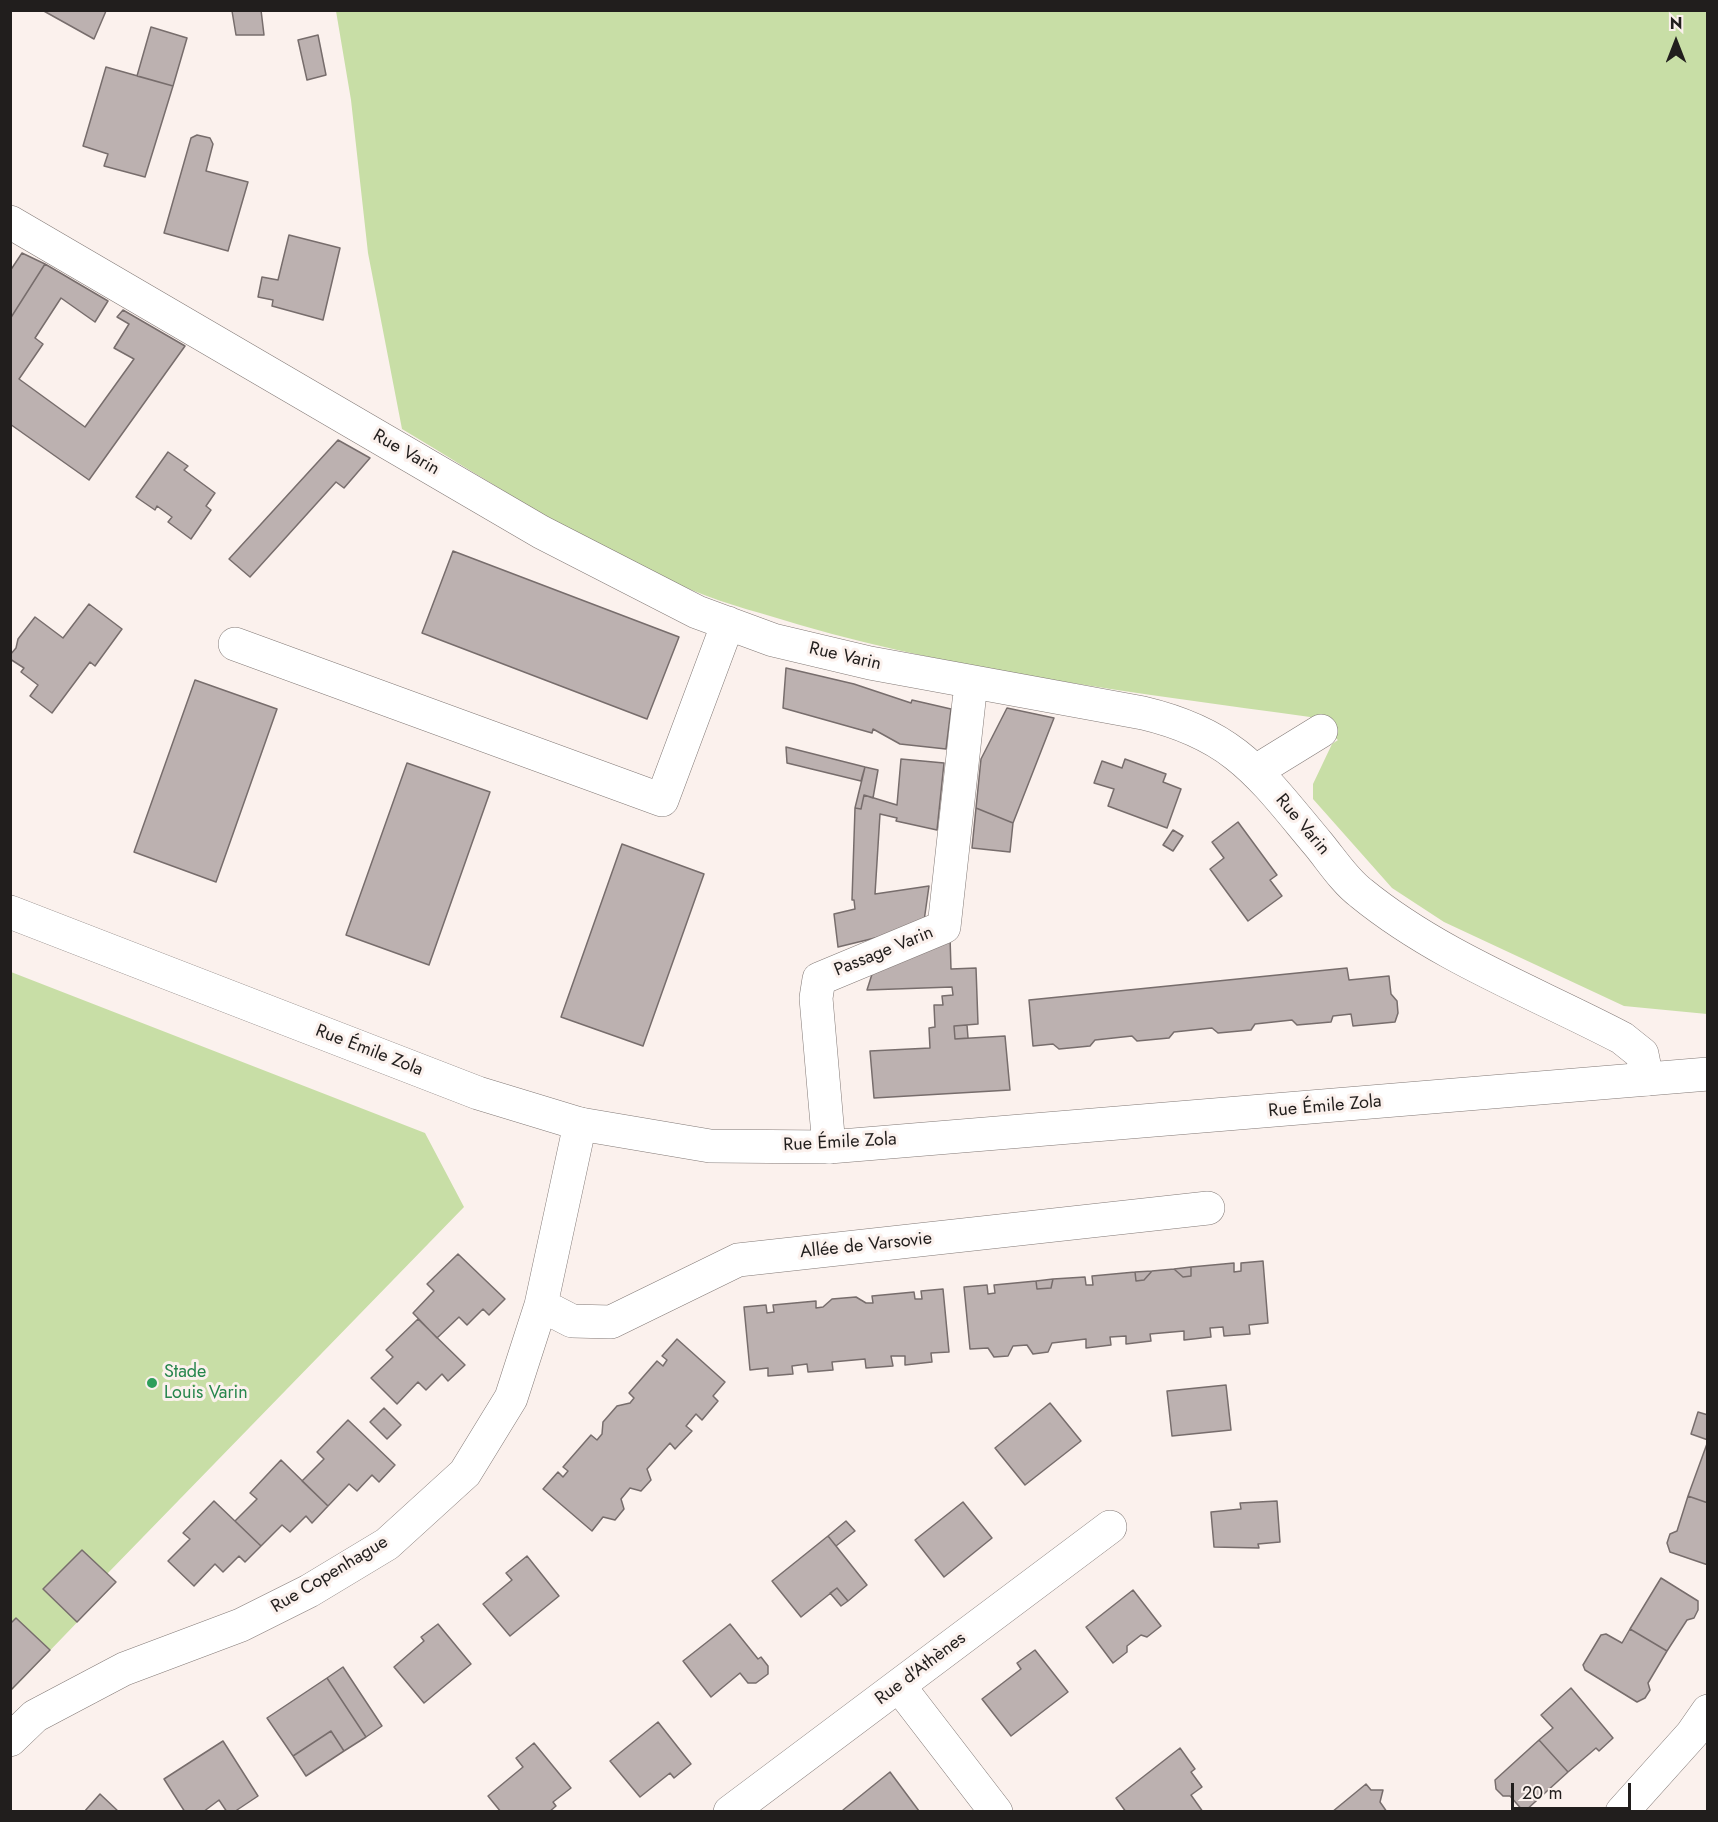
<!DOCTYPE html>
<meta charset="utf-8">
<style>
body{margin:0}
#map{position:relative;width:1718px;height:1822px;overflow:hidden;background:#fbf1ed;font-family:Jost,sans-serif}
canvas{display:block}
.frame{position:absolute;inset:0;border:12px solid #211e1d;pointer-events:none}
.north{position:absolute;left:1646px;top:12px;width:60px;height:60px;-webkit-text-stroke:4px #fbf1ed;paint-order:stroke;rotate:0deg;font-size:16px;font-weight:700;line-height:24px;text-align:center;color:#211e1d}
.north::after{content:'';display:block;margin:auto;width:21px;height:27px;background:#211e1d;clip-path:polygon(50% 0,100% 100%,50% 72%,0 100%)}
.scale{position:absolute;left:1511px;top:1783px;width:120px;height:27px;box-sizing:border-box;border:3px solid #211e1d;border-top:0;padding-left:8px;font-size:18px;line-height:21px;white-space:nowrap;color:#211e1d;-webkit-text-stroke:4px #fbf1ed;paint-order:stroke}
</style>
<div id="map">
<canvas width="1718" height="1822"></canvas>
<div class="frame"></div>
<div class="north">N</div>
<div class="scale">20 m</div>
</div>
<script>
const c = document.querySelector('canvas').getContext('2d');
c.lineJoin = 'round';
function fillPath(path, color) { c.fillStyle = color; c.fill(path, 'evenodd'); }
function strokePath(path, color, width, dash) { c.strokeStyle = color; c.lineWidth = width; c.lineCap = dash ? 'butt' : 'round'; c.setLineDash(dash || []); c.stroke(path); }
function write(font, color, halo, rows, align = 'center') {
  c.font = font + ' Jost,sans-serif'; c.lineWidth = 6; c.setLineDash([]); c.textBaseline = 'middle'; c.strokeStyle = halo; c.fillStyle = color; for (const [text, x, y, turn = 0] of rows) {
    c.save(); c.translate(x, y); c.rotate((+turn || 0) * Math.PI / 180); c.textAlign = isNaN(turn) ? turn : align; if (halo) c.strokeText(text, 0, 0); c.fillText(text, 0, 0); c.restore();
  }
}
fillPath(new Path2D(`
 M336 11H1707V1014L1624 1006 1444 922 1392 888 1313 799V784L1332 744 1338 740 1310 717C1139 693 966 673 800 625 765 614 728 605 694 591 592 549 497 486 402 429L368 253 351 100Z
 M11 972 425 1133 464 1207 107 1574 116 1582 11 1691Z`), '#c8dea6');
const building = new Path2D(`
 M42 10H105L106 11 94 39Z
 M261 10 264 35H236L232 11Z
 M151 27 187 38 173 86 137 76Z
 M318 35 326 75 307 80 298 40Z
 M106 67 173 86 145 177 104 166 108 154 83 146Z
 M197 135 210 138 213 144 206 171 248 182 228 251 164 233 191 138Z
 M289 235 340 248 323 320 272 306 273 300 258 297 262 277 278 280Z
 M22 253 45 264 10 319V271Z
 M45 264 108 301 95 322 61 298 35 338 43 344 19 379 85 427 134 359 114 348 129 324 117 317 123 310 185 346 89 480 10 424V319Z
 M338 440 370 458 344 488 336 482 250 577 229 559Z
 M168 452 188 466 184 470 215 493 206 506 211 510 191 539 168 522 172 517 157 506 155 510 136 497Z
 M453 551 679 637 647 719 422 633Z
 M89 604 122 629 95 666 90 662 52 713 30 696 38 685 21 672 24 668 10 659V655L16 648 18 639 35 617 63 638Z
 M786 668 854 684 911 703 912 700 951 709 946 749 900 744 873 729 872 733 783 708Z
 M195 680 277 709 216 882 134 852Z
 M1007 708 1054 718 1013 823 976 808 981 759Z
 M786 747 865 767 861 781 787 763Z
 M901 759 944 763 937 830 896 821 897 818 880 814 875 894 929 886 924 921 883 936 838 947 834 914 855 909 854 900H852L855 808 861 809 864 795 897 805Z
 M1125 759 1166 774 1163 782 1181 789 1167 828 1108 806 1114 789 1094 783 1102 761 1122 768Z
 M407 763 490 792 429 965 346 935Z
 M865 767 878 770 873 798 864 795 861 809 855 808Z
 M976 808 1013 823 1010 852 972 848Z
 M1238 822 1277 875 1270 880 1282 896 1248 921 1210 869 1224 858 1212 842Z
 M1173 830 1183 836 1173 851 1163 845Z
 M622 844 704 874 643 1046 561 1017Z
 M950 937 951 969 976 968 978 1024 954 1026 955 1039 1005 1036 1010 1090 874 1098 870 1051 930 1048 929 1028 935 1027 934 1005H943L942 996 953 995 952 987 867 990 873 971Z
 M1347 968 1349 980 1389 976 1391 994 1397 1001 1398 1013 1395 1022 1353 1026 1351 1014 1333 1016 1331 1022 1297 1025 1292 1020 1255 1024 1251 1030 1218 1033 1212 1028 1174 1032 1169 1038 1137 1041 1132 1036 1095 1040 1090 1046 1059 1049 1053 1044 1033 1046 1029 1000Z
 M967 1025 968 1038 955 1039 954 1026Z
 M458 1254 505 1299 489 1315 483 1309 467 1325 459 1317 437 1338 413 1313 434 1291 427 1284Z
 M1263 1261 1268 1323 1249 1325 1250 1334 1224 1336 1223 1327 1210 1328 1211 1337 1184 1340V1331L1150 1334 1151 1341 1126 1344V1336L1110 1337 1111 1345 1086 1348V1339L1052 1343 1048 1352 1033 1354 1027 1345 1013 1346 1008 1356 994 1357 988 1348 970 1349 964 1287 987 1285 988 1294 995 1293 994 1285 1036 1281 1037 1289 1051 1288 1053 1279 1085 1277 1086 1285H1093L1092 1276 1135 1272 1136 1281 1144 1280 1152 1271 1174 1269 1183 1277 1191 1276V1267L1234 1263V1272L1241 1271V1263Z
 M1191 1267V1276L1183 1277 1174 1269Z
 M1152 1271 1144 1280 1136 1281 1135 1272Z
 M1053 1279 1051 1288 1037 1289 1036 1281Z
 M943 1289 949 1352 931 1353 932 1362 905 1365V1356H891L893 1366 866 1368 865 1359 832 1362 833 1370 808 1372 807 1364 792 1366 793 1374 768 1376V1368L750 1370 744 1307 766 1305 767 1313 774 1312 773 1305 816 1301V1308L823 1307 832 1299 856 1297 866 1303H873L872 1296 914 1292 915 1299H922L921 1291Z
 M418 1319 465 1365 448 1381 442 1374 426 1390 418 1382 397 1404 371 1378 393 1357 386 1350Z
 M677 1339 725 1382 713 1396 718 1401 702 1420 696 1414 686 1426 692 1431 675 1449 670 1443 647 1469 651 1480 641 1491 630 1488 621 1499 624 1509 615 1520 603 1517 592 1531 543 1489 558 1472 563 1477 568 1471 563 1467 591 1435 597 1440 602 1434 603 1422 617 1406 630 1403 634 1398 629 1393 657 1361 663 1366 667 1360 662 1356Z
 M1226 1385 1231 1430 1172 1436 1167 1391Z
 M1050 1403 1081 1441 1025 1485 995 1448Z
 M384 1408 401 1425 387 1439 370 1422Z
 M1698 1412 1708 1415V1440L1691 1434Z
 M348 1420 395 1465 379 1482 372 1475 357 1491 349 1484 328 1506 302 1481 324 1459 317 1452Z
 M1708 1441V1503L1688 1496Z
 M281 1460 328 1506 312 1523 306 1516 290 1532 282 1525 261 1546 235 1521 257 1499 250 1493Z
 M1688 1496 1708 1503V1565L1670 1552 1667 1543 1670 1534 1677 1531Z
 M214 1501 261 1546 245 1562 239 1556 223 1572 215 1564 194 1586 168 1561 190 1539 183 1533Z
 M1277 1501 1280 1542 1258 1544 1259 1548 1214 1547 1211 1512 1241 1509 1240 1503Z
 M963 1502 992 1538 944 1577 915 1540Z
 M846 1521 855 1531 836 1546 828 1536Z
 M828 1536 867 1585 848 1601 837 1588 801 1617 772 1581Z
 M82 1550 116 1582 77 1622 43 1589Z
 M527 1556 559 1596 510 1636 483 1604 512 1580 506 1573Z
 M1661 1578 1698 1601V1610L1694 1618 1687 1620 1667 1651 1630 1629Z
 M837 1588 848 1601 841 1606 830 1593Z
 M1133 1590 1161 1626 1147 1637 1141 1635 1127 1646V1652L1113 1663 1086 1627Z
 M16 1618 50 1650 10 1691V1624Z
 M438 1624 471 1664 424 1703 394 1667 424 1641 421 1637Z
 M730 1624 758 1659 761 1657 768 1666V1674L756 1683H748L740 1673 711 1697 683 1661Z
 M1630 1629 1667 1651 1648 1683 1650 1690 1645 1698 1637 1702 1585 1670 1583 1665 1601 1635 1606 1634 1622 1643Z
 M1035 1650 1068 1692 1011 1736 982 1699 1021 1669 1017 1663Z
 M343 1667 382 1726 366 1737 327 1678Z
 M327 1678 366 1737 344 1751 331 1731 293 1756 267 1718Z
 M1571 1688 1613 1738 1599 1751 1596 1748 1568 1772 1539 1740 1553 1728 1541 1715Z
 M658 1722 691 1764 674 1778 670 1773 640 1797 610 1761Z
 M331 1731 344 1751 306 1776 293 1756Z
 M1539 1740 1568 1772 1524 1812 1510 1796H1503L1496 1789 1495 1780Z
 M223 1741 258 1796 234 1812H227L219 1800 203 1812H185L164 1779Z
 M534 1743 571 1788 553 1802 556 1806 549 1812H501L488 1796 523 1767 516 1758Z
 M1180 1748 1195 1769 1191 1772 1202 1787 1191 1795 1203 1812H1126L1116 1798Z
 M890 1772 919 1811 844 1812 843 1810Z
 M1366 1784 1371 1790H1383L1380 1802 1387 1812H1332Z
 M100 1794 119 1812H84Z`);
fillPath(building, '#bcb1b0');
strokePath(building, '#776d6c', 1.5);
const minor = new Path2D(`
 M10 222 541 532 697 612 773 640 870 663 1143 713C1236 735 1261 776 1319 845 1332 861 1345 881 1361 893 1438 956 1534 992 1622 1038L1642 1054 1647 1079
 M235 644 662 800 728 623
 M1256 771 1321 731
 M829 1147 816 998 819 979 944 927 971 683
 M541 1305 572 1321 611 1322 738 1260 1208 1208
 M899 1686 996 1812
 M10 1740 35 1716 124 1669 241 1625 309 1591 387 1544 465 1473 511 1398 541 1305 580 1124
 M730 1812 1110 1527
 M1622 1812 1692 1734 1708 1711`);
const major = new Path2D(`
 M10 912 478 1093 580 1124 710 1146 829 1147 1708 1074`);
strokePath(minor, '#827976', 34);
strokePath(major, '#827976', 34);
strokePath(minor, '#fff', 33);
strokePath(major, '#fff', 33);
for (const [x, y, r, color] of [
 [152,1383,6,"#2e9e5b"]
]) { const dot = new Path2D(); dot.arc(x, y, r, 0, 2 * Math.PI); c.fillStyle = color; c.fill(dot); strokePath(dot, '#fbf1ed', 2); }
write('18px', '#211e1d', '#fbf1ed', [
 ["Rue Varin",406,453,30],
 ["Rue Varin",845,657,13],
 ["Rue Varin",1302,825,50],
 ["Passage Varin",884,952,-22],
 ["Rue Émile Zola",369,1051,21],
 ["Rue Émile Zola",1325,1107,-5],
 ["Rue Émile Zola",840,1143,-3],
 ["Allée de Varsovie",866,1246,-6],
 ["Rue Copenhague",330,1575,-31],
 ["Rue d'Athènes",921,1669,-37]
]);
write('18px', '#27864d', '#fbf1ed', [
 ["Stade",164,1373],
 ["Louis Varin",164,1394]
], 'left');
</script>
